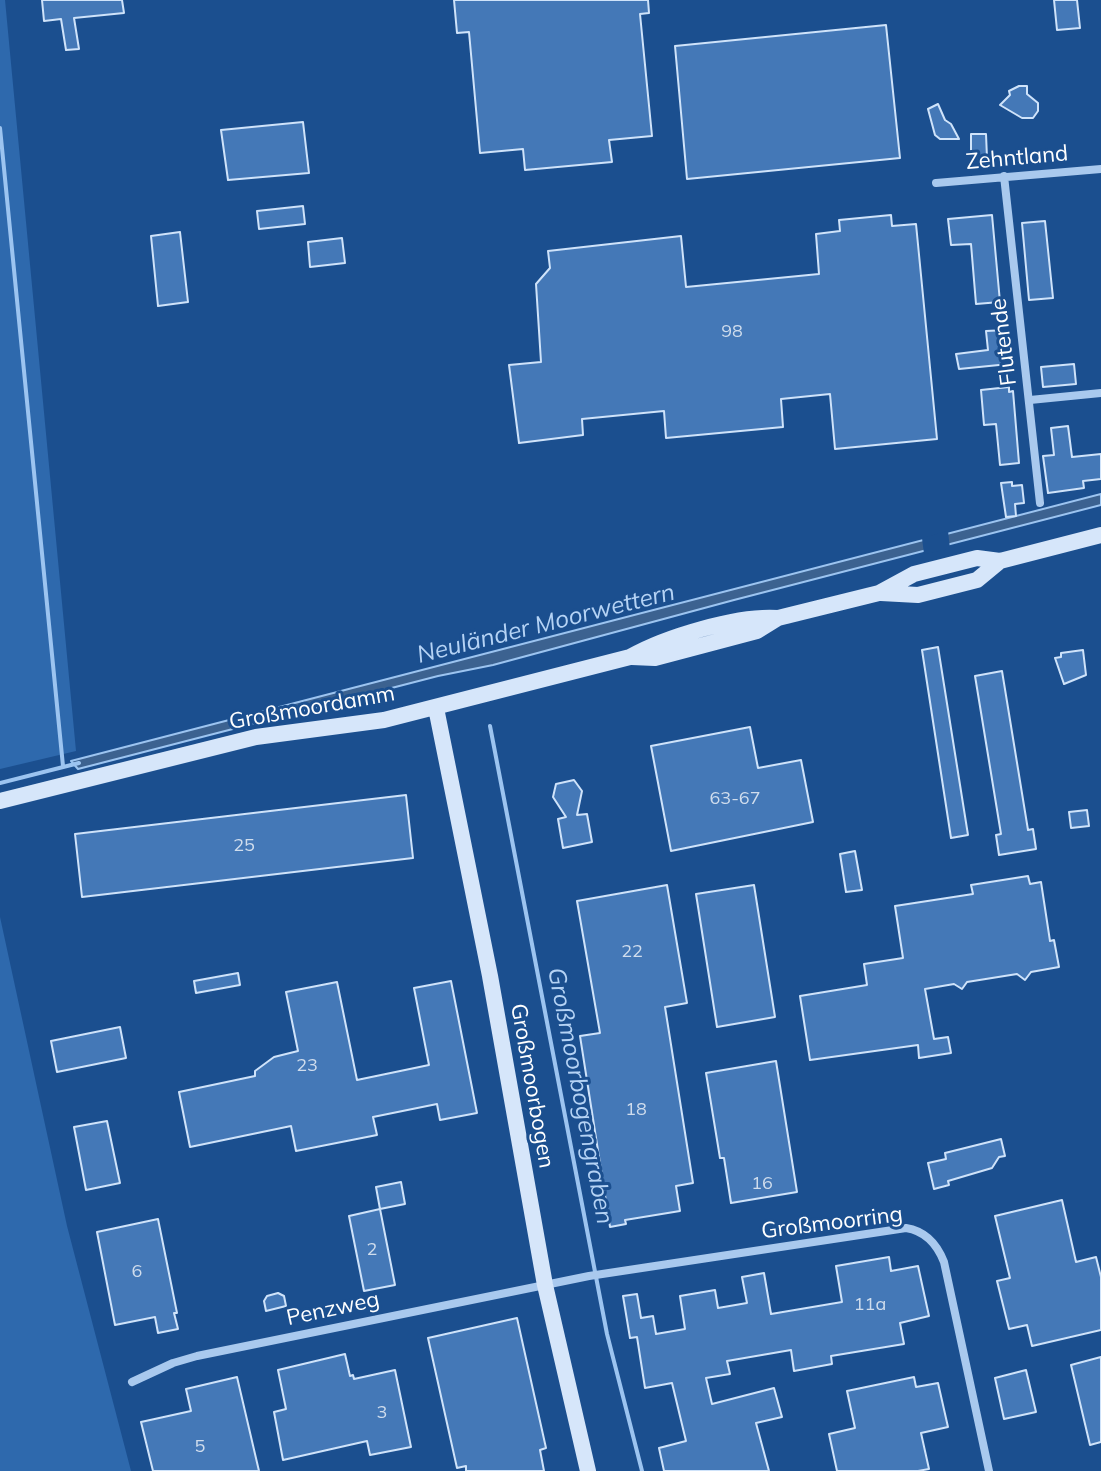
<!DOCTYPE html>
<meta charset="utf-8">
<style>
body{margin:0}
canvas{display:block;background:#1b4f8f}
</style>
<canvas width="1101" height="1471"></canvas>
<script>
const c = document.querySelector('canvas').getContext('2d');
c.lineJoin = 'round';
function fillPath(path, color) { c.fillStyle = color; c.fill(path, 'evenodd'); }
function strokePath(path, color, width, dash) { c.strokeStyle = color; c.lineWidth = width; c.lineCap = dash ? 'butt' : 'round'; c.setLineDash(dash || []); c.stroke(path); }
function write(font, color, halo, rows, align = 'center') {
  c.font = font + ' Mulish,sans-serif'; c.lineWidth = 6; c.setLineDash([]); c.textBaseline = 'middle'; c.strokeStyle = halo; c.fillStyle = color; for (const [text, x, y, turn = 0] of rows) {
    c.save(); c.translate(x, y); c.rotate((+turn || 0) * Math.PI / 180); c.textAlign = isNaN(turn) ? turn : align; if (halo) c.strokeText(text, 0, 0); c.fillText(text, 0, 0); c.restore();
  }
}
fillPath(new Path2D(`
 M0 0H5L76 751 0 769Z
 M0 917 67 1226 131 1471H0Z`), '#2e69ad');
const water = new Path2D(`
 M1101 494V505L734 600 493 665 438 676 78 769 71 761Z`);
fillPath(water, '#3c6290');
strokePath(water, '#9cc4f0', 2);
fillPath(new Path2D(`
 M948 531 950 549 924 554 922 538Z`), '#1b4f8f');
strokePath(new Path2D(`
 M0 128 63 766
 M490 726 607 1334 642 1471
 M0 783 79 763`), '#9cc4f0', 4);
const building = new Path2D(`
 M42 0H122L124 13 74 18 79 49 66 50 61 19 44 21Z
 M454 0H648L649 13 640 14 652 136 609 140 612 162 525 170 523 149 480 153 469 32 457 33Z
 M1054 0H1077L1080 28 1057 30Z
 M886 25 900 158 687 179 675 46Z
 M1019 86H1027V94L1038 103V111L1033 118H1022L1000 105 1010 95 1009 91Z
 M938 104 945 120 951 124 959 139H940L935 135 928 109Z
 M303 122 309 173 228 180 221 130Z
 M971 134H986L987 158 971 159Z
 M303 206 305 224 259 229 257 211Z
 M891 215 892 226 916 224 937 439 835 449 830 394 781 399 783 427 666 438 664 411 582 419 583 435 519 443 509 365 541 362 536 284 550 268 548 251 681 236 686 287 819 274 816 234 840 231 839 220Z
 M992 215 1000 302 976 304 971 244 951 245 948 219Z
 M1045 221 1053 298 1029 300 1022 223Z
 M180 232 188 302 158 306 151 236Z
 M342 238 345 263 310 267 308 242Z
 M1006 330 1009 364 959 369 956 354 988 350 986 331Z
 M1074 364 1076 384 1043 387 1041 367Z
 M1009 387V392L1013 391 1019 463 1000 465 996 424 984 425 981 390Z
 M1068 426 1072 457 1101 454V479L1083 481 1084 488 1048 493 1043 456 1054 455 1051 428Z
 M1012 482V486L1022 485 1024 503 1015 504 1016 516 1006 517 1001 483Z
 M938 647 968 835 951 838 922 650Z
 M1083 650 1086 675 1064 684 1055 658 1061 657V653Z
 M1002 671 1028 830 1033 829 1036 849 999 855 996 835 1001 834 975 676Z
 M750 727 758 768 801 760 813 822 671 851 651 746Z
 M574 780 582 791 577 815 587 814 592 842 563 848 558 819 566 817 553 797 556 784Z
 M406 795 413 858 82 897 75 834Z
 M1087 810 1089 826 1071 828 1069 812Z
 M855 851 862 890 846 892 840 854Z
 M1028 876 1030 884 1041 882 1050 941 1054 940 1059 967 1031 972 1025 980 1017 974 967 982 962 989 954 984 925 989 934 1039 948 1037 951 1053 919 1058 918 1045 810 1060 800 996 867 985 864 964 903 958 895 906 973 894 971 885Z
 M667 885 687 1003 665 1007 693 1183 676 1186 680 1211 625 1220 626 1224 610 1227 580 1036 600 1033 577 901Z
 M754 885 775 1017 717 1027 696 894Z
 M238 973 240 985 196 993 194 981Z
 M451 981 477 1113 440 1120 437 1104 373 1117 377 1135 296 1151 291 1126 190 1147 179 1092 255 1076V1071L274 1057 298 1051 286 992 337 982 357 1080 429 1065 414 988Z
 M120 1027 126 1058 57 1072 51 1041Z
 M776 1061 797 1192 731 1203 724 1158H720L706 1073Z
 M107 1121 120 1183 86 1190 74 1127Z
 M1001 1139 1005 1156 999 1157 992 1168 948 1181 949 1185 934 1189 928 1163 946 1159 945 1153Z
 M401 1182 405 1204 380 1209 376 1187Z
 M1062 1200 1076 1262 1096 1257 1101 1277V1330L1032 1346 1027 1325 1009 1329 997 1281 1010 1278 995 1216Z
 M380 1209 395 1285 364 1291 349 1216Z
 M158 1219 177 1313H174L178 1329 158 1333 155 1317 115 1325 97 1232Z
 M889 1257 891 1271 918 1266 929 1316 900 1323 904 1344 831 1356 832 1364 794 1371 791 1350 727 1361 730 1374 706 1378 712 1404 774 1388 782 1417 756 1423 769 1471H664L659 1448 686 1441 672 1383 645 1388 637 1337 630 1338 623 1296 637 1294 641 1318 653 1316 656 1334 685 1329 680 1296 715 1290 718 1308 747 1303 742 1277 764 1273 771 1314 842 1302 836 1266Z
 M278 1293 284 1296 286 1306 266 1311 264 1301 267 1296Z
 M517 1318 546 1448 540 1450 544 1471H466V1466L457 1468 428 1338Z
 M345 1354 350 1376 353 1375 354 1379 395 1370 411 1447 370 1455 367 1441 283 1460 274 1412 286 1409 278 1370Z
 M1101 1357V1442L1090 1445 1071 1365Z
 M1026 1370 1036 1412 1004 1419 995 1378Z
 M237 1377 259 1471H153L141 1422 191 1411 186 1389Z
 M914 1377 916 1387 938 1383 948 1427 921 1433 929 1469 918 1471H837L829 1434 855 1428 847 1391Z`);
fillPath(building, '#4478b7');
strokePath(building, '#cfe3fa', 2);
strokePath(new Path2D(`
 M1004 176 1040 503
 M936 183 1101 169
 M1030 400 1101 393
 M132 1382 173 1363 197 1356 589 1276 906 1228C925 1231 937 1244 944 1262L989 1471`), '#a9c9ee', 8);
strokePath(new Path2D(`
 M881 593 918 595 977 580 1000 561
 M632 657 655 658 757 631 778 618 879 593 914 574 977 558 1000 561 1101 535
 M436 708 490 976 545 1285 588 1471
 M0 801 256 737 384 720 630 657C665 637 738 615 778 618`), '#d6e6fa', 16);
write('18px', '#d0dded', null, [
 ["98",732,332],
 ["63-67",735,799],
 ["25",244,846],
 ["22",632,952],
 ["23",307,1066],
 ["18",636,1110],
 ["16",762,1184],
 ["2",372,1250],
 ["6",137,1272],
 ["11a",870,1305],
 ["3",382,1413],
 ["5",200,1447]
]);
write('22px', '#fff', '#1b4f8f', [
 ["Zehntland",1017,158,-5],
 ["Flutende",1004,342,-97],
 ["Großmoordamm",312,708,-10],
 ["Großmoorbogen",532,1086,80],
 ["Großmoorring",832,1223,-7],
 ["Penzweg",333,1309,-12]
]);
write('italic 24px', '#b5d3f5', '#1b4f8f', [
 ["Neuländer Moorwettern",546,624,-14],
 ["Großmoorbogengraben",580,1096,79]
]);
</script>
